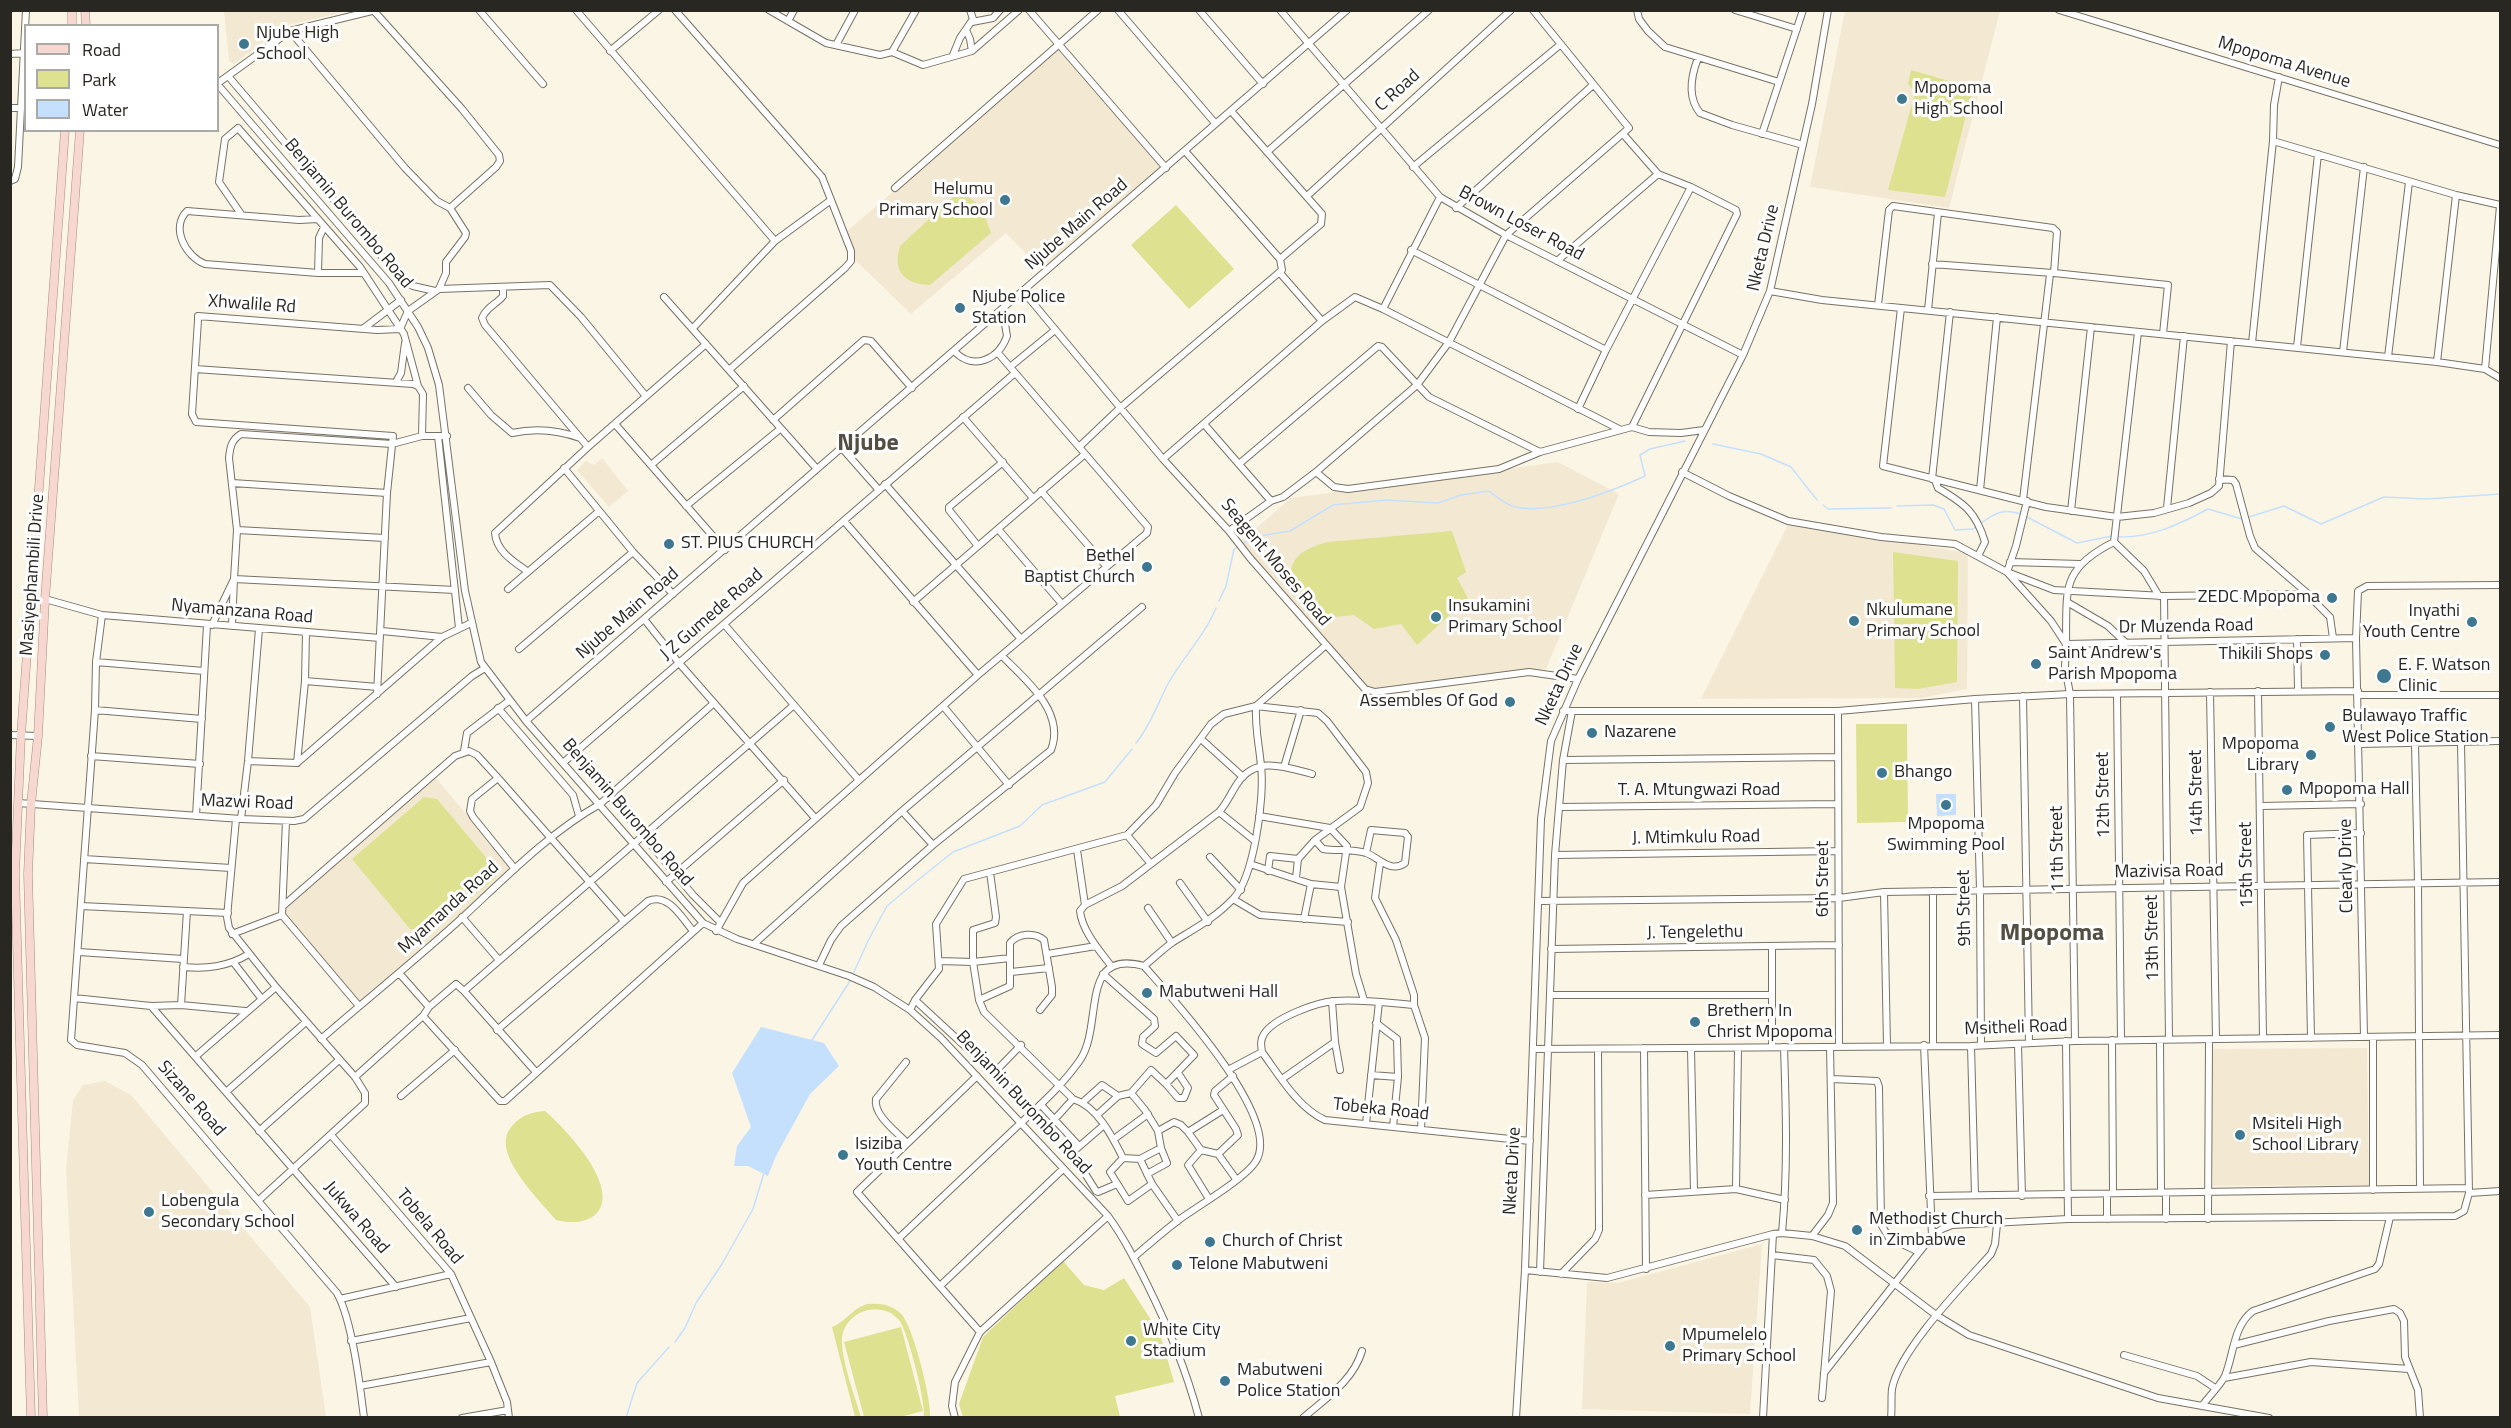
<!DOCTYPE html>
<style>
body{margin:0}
#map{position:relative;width:2511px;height:1428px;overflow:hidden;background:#fbf5e6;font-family:"Titillium Web",sans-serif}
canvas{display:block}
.frame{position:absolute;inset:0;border:12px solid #292721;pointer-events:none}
.legend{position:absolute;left:24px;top:24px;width:195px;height:108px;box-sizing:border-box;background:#fff;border:2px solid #a9a9a6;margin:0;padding:8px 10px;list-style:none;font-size:18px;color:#292721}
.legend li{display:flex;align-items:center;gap:12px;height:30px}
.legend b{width:30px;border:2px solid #a9a9a6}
</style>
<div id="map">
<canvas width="2511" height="1428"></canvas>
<div class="frame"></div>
<ul class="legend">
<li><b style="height:8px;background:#f7d8d0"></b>Road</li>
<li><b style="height:16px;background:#dde190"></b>Park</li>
<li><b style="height:16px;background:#c5e0fd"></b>Water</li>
</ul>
</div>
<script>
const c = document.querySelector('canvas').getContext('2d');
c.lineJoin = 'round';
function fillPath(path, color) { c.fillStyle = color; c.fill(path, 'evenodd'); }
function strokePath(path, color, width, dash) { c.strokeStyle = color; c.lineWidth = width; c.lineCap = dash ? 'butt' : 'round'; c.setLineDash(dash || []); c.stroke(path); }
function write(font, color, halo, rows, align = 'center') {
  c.font = font + ' "Titillium Web",sans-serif'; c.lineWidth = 6; c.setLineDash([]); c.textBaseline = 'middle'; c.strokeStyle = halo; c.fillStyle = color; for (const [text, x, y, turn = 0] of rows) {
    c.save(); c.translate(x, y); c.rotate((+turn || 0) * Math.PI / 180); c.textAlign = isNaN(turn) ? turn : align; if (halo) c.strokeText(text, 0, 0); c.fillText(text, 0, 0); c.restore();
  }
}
fillPath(new Path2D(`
 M224 11V10L348 11 284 26 234 64 229 61Z
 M1845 11H2000L1949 208 1810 187Z
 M1058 50 1163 168 1044 272 1006 233 911 314 853 258 846 232Z
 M602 458 628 491 609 507 577 470 586 461 594 465Z
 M1558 462 1619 494 1546 669 1372 690 1367 689 1240 542 1291 498Z
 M1789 523 1968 553 1967 689 1921 698 1701 699Z
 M435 777 513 869 359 1003 285 914V907Z
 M2367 1048 2369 1185 2213 1186 2210 1049Z
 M105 1081 131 1095 310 1307 326 1417H79L66 1169 73 1100 83 1085Z
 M1762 1244 1750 1414 1582 1409 1587 1282 1618 1283Z`), '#f3e9d3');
fillPath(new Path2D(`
 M1911 70 1973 88 1945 197 1888 190 1915 93 1908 84Z
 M967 196 981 206 991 233 930 285C905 284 892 272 900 246L953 197Z
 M1176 205 1234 269 1189 309 1131 245Z
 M1452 531 1466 572 1457 578 1468 598 1417 645 1401 624 1374 629 1354 615C1342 616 1323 620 1313 613 1297 603 1283 578 1295 560 1301 550 1316 546 1327 542Z
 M1893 552 1958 561 1957 682 1918 689 1895 688Z
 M1856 724H1907L1908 822 1857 823Z
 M424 797 437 799 494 867 496 877 433 931 410 929 352 859Z
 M545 1111C566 1129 622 1188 596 1214 585 1224 569 1223 556 1220 540 1200 488 1152 512 1126 521 1115 532 1112 545 1111Z
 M1063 1261 1084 1285 1104 1290 1124 1278 1160 1334 1174 1382 1115 1396 1120 1417H963L959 1404 983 1337Z
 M868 1304C881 1303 893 1305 902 1315 913 1327 932 1401 930 1417H924C926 1403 908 1331 899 1320 880 1298 842 1312 842 1341 842 1362 855 1397 861 1417H855L832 1327C846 1322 852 1308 868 1304Z
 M901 1327 923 1411 900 1417H864L844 1342Z`), '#dde190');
fillPath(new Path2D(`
 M1936 794H1956V815L1937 816Z
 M761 1027 824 1043 839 1066 810 1094 776 1156 768 1176 748 1166H734L737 1146 751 1127 732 1073Z`), '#c5e0fd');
strokePath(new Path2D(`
 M1713 444 1761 454 1791 467 1817 500
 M1823 505 1828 509 1891 508
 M1897 506 1933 505 1944 509 1955 530 1973 529 1977 526
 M2025 516 2077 543 2112 536
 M2249 517 2284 506 2321 524 2384 497 2427 499 2500 494
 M1981 523C1995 513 2004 508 2021 514
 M2117 537C2151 538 2178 525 2208 509L2242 519
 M1243 544 1254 537 1290 531 1333 505 1386 500 1438 503 1461 495 1489 491C1496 496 1504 503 1512 506 1547 517 1613 491 1645 476L1640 455 1650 449 1685 441
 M1219 601 1226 586 1234 549 1237 547
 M1136 743C1151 725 1158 702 1169 682 1184 656 1205 635 1216 608
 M853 974 869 939 887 906 918 880 953 852 1020 826 1042 805 1105 782 1132 749
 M812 1040 850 981
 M675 1342 685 1328 696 1303 722 1264 753 1209 764 1173
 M626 1418 637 1383 669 1347`), '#c5e0fd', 1.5);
const minor = new Path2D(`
 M479 10 543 84
 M576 10 775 241
 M675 10 822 177 851 251V261L845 268 730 369
 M769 10 826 43 880 55 892 52 923 65 972 51 1019 10
 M1029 10 1166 168
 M1118 10 1215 123
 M1199 10 1263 84
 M1280 10 1440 197 1506 235 1743 355
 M1637 10 1639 19 1648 31 1665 47 1779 82
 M1735 10 1797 29
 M2059 10 2500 145
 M374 11 462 109 499 155 500 161 496 167 450 208
 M788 21 794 10
 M972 22 993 18 1000 10
 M966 30 970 39 972 51
 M290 31 405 168 437 201 450 208 466 233 465 237 446 262V273L439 289
 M836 45 855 10
 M610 51 659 10
 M892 52 916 10
 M10 54 24 53
 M953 55 960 38 973 19 970 10
 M1698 58C1691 76 1687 97 1700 113L1732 125 1803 145
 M228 76 402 280 413 286 435 291
 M218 83 290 31 376 10
 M218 85 389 283 418 327 428 348 439 385 465 591 481 662 526 721 703 923 737 939 849 976 874 987 910 1010 941 1038 1108 1216C1124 1238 1135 1260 1147 1284 1169 1329 1186 1369 1199 1418
 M10 108H21
 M1231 111 1322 214 1321 224 1280 259
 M1762 134 1803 10
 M2273 141 2456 195 2500 205
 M1267 152 1429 10
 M1413 167 1561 44
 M10 181 15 179 18 167 26 10
 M895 188 1098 10
 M1307 196 1511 10
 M1456 208 1593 85
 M241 214 219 182 225 139 238 128 360 267 404 334 418 386
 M318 219 299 220 187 211C170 228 186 257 205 264L318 273H363
 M1411 250 1606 350
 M1557 261 1658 174
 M1932 264 2053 273
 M318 273 319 238 324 227
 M1280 273 1322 321
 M503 287V296C496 305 487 306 482 318L485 325 588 447
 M1023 291 1163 459 1229 531 1250 558 1365 689 1375 692 1529 672 1578 679
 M1770 291 1822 300 2437 362 2485 369 2500 378
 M664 297 817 469
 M1878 305 1889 210 1893 206 2053 228 2057 232 2054 273 2168 285 2163 334
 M1901 308 1883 466 2046 507 2117 517 2154 513 2189 503 2211 493 2219 486 2231 341
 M1383 309 1440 197
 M1928 310 1938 213
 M364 328 401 300
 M693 328 775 241 831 200
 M400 329 408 311 439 289 550 285 581 317 645 395
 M2252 343 2273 141 2274 105 2279 77
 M2297 347 2318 154
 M955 352C974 371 999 359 1007 336L1004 318 999 312
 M2343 352 2364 167
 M2388 357 2409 182
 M2437 362 2456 195
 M1010 367 1055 330
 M195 369 413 384 418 386 423 394 422 436
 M2485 369 2500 206
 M396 382 401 373 405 343
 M468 388 491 415 512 433C535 428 558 430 580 438
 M1578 409 1606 350 1691 187
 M963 417 1033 498
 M773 420 864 340 871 341 912 388
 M615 424 725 550
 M1204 424 1271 501
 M1632 427 1649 432 1681 433 1704 430
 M438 436 459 628
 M841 447 878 489
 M1079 447 1120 408 1282 270 1280 259 1185 151
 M1163 459 1322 321 1355 297 1383 309 1619 429
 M1239 464 1378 346 1382 347 1429 397 1540 452
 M651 465 744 386
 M564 468 633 552 673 594
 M1316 472 1334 487 1348 489 1499 469 1540 452 1632 427 1737 214 1736 210 1691 187 1658 174 1623 134
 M1682 472 1729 496 1788 521 1881 537 1955 544 2007 572 2051 621 2066 644
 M1932 479 1950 312
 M2219 479 2233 480 2236 484 2250 536 2255 548 2307 593
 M1935 480 1938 488C1965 504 1976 512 1985 542L1978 556
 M232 483 387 493
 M885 484 1021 639
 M1980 490 1997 317
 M1041 491 1106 566
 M2023 500 2050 274
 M2027 501 2016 546 2007 572 2054 590 2164 596
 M686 506 780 429
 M2167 508 2184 336
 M2071 511 2091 327
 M844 521 978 675
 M998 529 1062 604
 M237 530 385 538
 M1229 531 1271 501 1283 497 1316 472 1417 385 1449 342 1506 235 1629 128 1533 10
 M2114 542 2138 332
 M2114 542 2144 571 2159 596
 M978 546 949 510V507L1003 462
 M2010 562 2080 564
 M527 571C514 562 496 551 495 533L588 447 706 344
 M508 589 598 512
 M45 599 102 615 380 638
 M913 602 1085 454
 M2067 602 2108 626 2126 643
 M102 615 96 662 95 710 71 1040 77 1045 125 1053 142 1065 337 1293C352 1320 360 1385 364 1418
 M644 619 679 663 815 818
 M724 624 858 779
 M212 625 234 579 237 530 229 458C230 448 231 440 241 434L392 444 422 436H447
 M232 626 234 579 455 590
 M382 631 442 637
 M2297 639 2298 690
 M2066 643C2067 590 2060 569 2114 542
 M519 649 633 552
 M96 662 204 671
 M305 681 378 687
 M2258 691 2263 1038
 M2210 692 2216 1039
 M377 694 387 493 393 436 196 422 192 414 198 320V316L377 330 400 329
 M2117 694 2121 1040
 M2358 695H2500
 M2023 696 2029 1043
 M1975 699 1980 890 1981 1045
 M943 706 1009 785
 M498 708 573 795 579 816
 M95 710 202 719
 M1563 711H1838L1975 699 2070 694 2358 691
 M1838 711 1839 1047
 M526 721 1347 10
 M10 735 38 736
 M1201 739 1243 777
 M2415 743 2418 883 2420 1188
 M2359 744 2500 741
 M464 751 467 733 510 700
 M91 756 200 764
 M1563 760 1838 757
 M248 761 297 763 442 637 471 623
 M564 762 1015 373
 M297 763 305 681 306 632
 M1284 767 1301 710
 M498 778 472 799 470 811 473 817 515 869
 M610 796 693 895 720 922
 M18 803 241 819 294 821 304 819 472 676 485 668 483 665
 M2261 806 2361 804
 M1560 807 1838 804
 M902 811 933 845
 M196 816 207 625
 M1259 816 1330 828 1347 846 1341 887
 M236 819 227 917 229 928 276 987 355 1077 365 1093V1103L259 1200
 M241 819 248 761 259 629
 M286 821 282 915 359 1006
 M1127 835 1151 864
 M1315 840 1323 849C1336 851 1353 849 1366 853 1377 856 1390 874 1405 863L1408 837 1405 833 1371 830 1366 853
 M1255 841 1219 812C1227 803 1231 793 1237 784 1256 755 1285 767 1312 774
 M1077 850 1085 905
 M1555 855 1838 851
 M1210 857 1241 890
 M84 859 231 868
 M1380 863 1375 898 1396 940 1414 995V1005
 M1250 864 1311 884 1341 887 1356 974 1364 1000
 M1268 871 1270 856 1298 859
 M990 872 996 917 995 923 973 930V962L1010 958
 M666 882 784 780
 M1180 883 1208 922
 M1933 891V1045
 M1884 892 1887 1046
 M1233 899 1260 915 1348 922
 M1539 901 1839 898 1884 892 2500 882
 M81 906 228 913
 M283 906 455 756 469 751 477 755 498 778 624 921
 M1148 908 1172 943
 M462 917 499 960
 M1304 919 1311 884
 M716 931 743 883 978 675 1147 533 1148 527 998 353
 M232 934 282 915
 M754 944 902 811 1142 607
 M1551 949 1839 945
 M79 952 183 959
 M1047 954 1096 946
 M939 961 973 962 979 1000 984 1012 1073 1099C1098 1107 1112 1136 1123 1158L1140 1159 1152 1184 1178 1221
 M234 963 261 998
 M819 965 831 940 841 926 933 845 1051 750C1066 712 1025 679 1002 656
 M183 967C207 969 227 967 249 954
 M1112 967C1100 951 1082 931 1080 911L1085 905 1122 886 1219 812
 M1011 972 1049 968
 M399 973 429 1007
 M464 991 794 705
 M1550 995H1772
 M74 998 151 1006 181 1005 245 1011
 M915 1000 1035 1111
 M979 1000 1010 986V943C1018 933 1035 932 1044 940L1052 987V995L1040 1010
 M1332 1001 1335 1042 1340 1070
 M181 1005 187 911
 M151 1006 396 1287
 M910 1010 915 1000 939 969 936 924 964 879 1127 835 1156 805 1175 773 1211 724 1224 714 1256 706 1318 713 1327 721 1366 772 1368 783 1360 807 1315 840 1298 859 1296 878
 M423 1016 500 1101H505L703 923
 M1376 1023 1397 1039 1398 1077
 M497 1030 648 901C668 892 682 918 693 931
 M2364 1037 2356 638 2358 591 2367 586 2500 585
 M2373 1037V1190
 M2311 1038 2307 835 2361 833
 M321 1039C368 998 417 959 463 917 506 877 549 833 600 804L714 703
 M2169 1039 2164 596 2307 594 2330 617 2333 638
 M2112 1040 2113 1193
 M2160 1040 2161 1193
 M2066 1041 2068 1219
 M2075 1041 2070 694 2065 667 2066 644 2356 638
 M2018 1044 2022 1196
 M1924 1045 1932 1236
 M1971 1046 1975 1195
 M1772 1047V947
 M1644 1048 1646 1269
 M1533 1049 1971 1046 2075 1041 2500 1035
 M1691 1049 1694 1191
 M1262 1052C1261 1045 1260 1040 1264 1034 1274 1018 1317 1002 1335 1001 1361 999 1388 1003 1414 1005L1425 1038 1421 1130
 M196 1056 276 987
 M906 1062 876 1099C873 1115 897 1132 907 1143
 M1228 1070 1262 1052C1279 1075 1298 1108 1325 1120L1530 1141
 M994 1073 1021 1045
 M1371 1075 1398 1077 1393 1127
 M977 1076 857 1192 980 1332
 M1233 1076 1215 1091 1214 1095 1236 1129 1238 1135 1218 1154 1236 1179
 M355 1077 423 1016 429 1007 456 984 464 991 535 1071
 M1282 1079 1335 1042
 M1832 1079 1877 1081 1879 1087 1881 1224 1889 1238 1919 1252
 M1166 1084 1178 1098H1184L1188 1088 1178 1073
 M226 1092 306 1022
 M1131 1093 1145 1110 1158 1131 1161 1148 1140 1159
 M401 1096 455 1050
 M1083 1102 1102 1085 1118 1096
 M1041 1105 1078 1145
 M1097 1115 1118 1096 1131 1093 1151 1070 1166 1084 1194 1055 1176 1036 1156 1053 1142 1044 1143 1037 1155 1026 1154 1019 1103 974
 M1054 1120 1073 1099
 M1366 1124 1379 1002
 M1104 1125 1074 1151V1156L1096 1191 1098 1192 1117 1184
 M259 1131 339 1060
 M1158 1131 1174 1122 1181 1125 1188 1132
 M331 1135 451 1274 491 1362 507 1402 509 1418
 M1114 1139 1148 1114
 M1201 1150 1218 1154
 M1123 1158 1110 1172 1128 1201 1152 1184
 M1147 1174 1167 1163 1161 1148
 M1736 1189 1738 1048
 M2166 1193V1219
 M2469 1193 2500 1191
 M1645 1195 1736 1189 1785 1200
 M1929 1196 2469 1188
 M1209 1199 1188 1165 1201 1150 1188 1132 1223 1110
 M2107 1219V1194
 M2208 1219 2209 1039
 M1782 1233C1788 1171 1786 1109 1784 1047
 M1812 1236 1828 1215 1833 1203 1830 1047
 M898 1239C934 1205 971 1170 1007 1136 1032 1112 1060 1089 1080 1060 1104 1025 1078 948 1144 966 1154 958 1163 949 1173 942 1194 929 1215 918 1233 899 1254 878 1265 796 1261 766 1259 743 1255 730 1256 706L1325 646
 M1772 1255 1814 1260 1827 1276 1831 1291 1822 1398
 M1134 1257C1149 1244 1164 1231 1180 1219 1198 1206 1246 1178 1256 1161 1283 1118 1172 998 1144 966
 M1525 1270 1607 1278 1773 1234 1782 1233 1812 1236 1845 1246 1936 1315 1969 1335 2158 1398 2269 1418
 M1540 1272 1555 855 1563 760 1572 711
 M1561 1274 1595 1239 1599 1230 1598 1050
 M940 1286 1063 1169
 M340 1299 451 1274
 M351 1341 471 1318
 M2234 1345 2329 1321 2394 1309 2400 1313 2404 1321 2405 1357 2418 1390 2420 1418
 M2124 1355 2197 1376 2215 1388
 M1824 1373 1932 1236 1942 1229 1952 1225 2068 1219 2455 1216 2464 1211 2469 1193 2461 742
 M2224 1378 2311 1362 2409 1369
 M360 1386 491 1362
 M2202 1406C2208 1397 2220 1386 2225 1376 2234 1354 2233 1326 2253 1311L2375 1269 2379 1264 2390 1217
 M462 1418 508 1410
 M955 1418 952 1406 955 1382 980 1332 1108 1216
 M1303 1418C1326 1398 1353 1381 1362 1351
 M1516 1418 1525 1270 1541 819 1551 741 1578 679 1743 355 1770 291 1812 104 1828 10
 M1763 1418 1773 1234
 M1891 1418C1892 1408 1891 1398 1892 1389 1899 1350 1964 1284 1991 1254L1995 1244 1997 1224`);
const major = new Path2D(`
 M72 10V26
 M85 10 86 26
 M31 1418 15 874 21 735 65 130
 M43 1418 28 874 31 804 38 736 45 599 80 130`);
strokePath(minor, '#787265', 8);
strokePath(major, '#ac897e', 9);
strokePath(minor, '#fff', 6);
strokePath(major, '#f7d8d0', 8);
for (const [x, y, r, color] of [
 [244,44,6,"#3d7890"],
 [1902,99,6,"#3d7890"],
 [1005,200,6,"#3d7890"],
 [960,308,6,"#3d7890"],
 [669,544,6,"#3d7890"],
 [1147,567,6,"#3d7890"],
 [2332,598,6,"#3d7890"],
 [1436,617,6,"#3d7890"],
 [1854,621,6,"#3d7890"],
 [2472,622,6,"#3d7890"],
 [2325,655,6,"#3d7890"],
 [2036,664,6,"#3d7890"],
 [2384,676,8,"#3d7890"],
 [1510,702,6,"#3d7890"],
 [2330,727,6,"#3d7890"],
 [1592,733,6,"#3d7890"],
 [2311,755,6,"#3d7890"],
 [1882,773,6,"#3d7890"],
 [2287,790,6,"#3d7890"],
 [1946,805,6,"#3d7890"],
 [1147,993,6,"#3d7890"],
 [1695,1022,6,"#3d7890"],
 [2240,1135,6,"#3d7890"],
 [843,1155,6,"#3d7890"],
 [149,1212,6,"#3d7890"],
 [1857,1230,6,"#3d7890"],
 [1210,1242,6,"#3d7890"],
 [1177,1265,6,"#3d7890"],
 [1131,1341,6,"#3d7890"],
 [1670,1346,6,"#3d7890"],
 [1225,1381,6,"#3d7890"]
]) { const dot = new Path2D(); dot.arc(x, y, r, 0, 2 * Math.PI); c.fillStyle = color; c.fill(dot); strokePath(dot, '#fff', 2); }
write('18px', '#292721', '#fff', [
 ["Njube High",256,34],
 ["School",256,55],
 ["Mpopoma",1914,89],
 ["High School",1914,110],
 ["Helumu",993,190,"right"],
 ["Primary School",993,211,"right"],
 ["Njube Police",972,298],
 ["Station",972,319],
 ["ST. PIUS CHURCH",681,544],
 ["Bethel",1135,557,"right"],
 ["Baptist Church",1135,578,"right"],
 ["ZEDC Mpopoma",2320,598,"right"],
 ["Insukamini",1448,607],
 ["Primary School",1448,628],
 ["Nkulumane",1866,611],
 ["Primary School",1866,632],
 ["Inyathi",2460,612,"right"],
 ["Youth Centre",2460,633,"right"],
 ["Saint Andrew's",2048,654],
 ["Parish Mpopoma",2048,675],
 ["Thikili Shops",2313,655,"right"],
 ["E. F. Watson",2398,666],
 ["Clinic",2398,687],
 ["Assembles Of God",1498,702,"right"],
 ["Bulawayo Traffic",2342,717],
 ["West Police Station",2342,738],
 ["Nazarene",1604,733],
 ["Mpopoma",2299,745,"right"],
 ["Library",2299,766,"right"],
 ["Bhango",1894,773],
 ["Mpopoma Hall",2299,790],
 ["Mpopoma",1946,825,"center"],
 ["Swimming Pool",1946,846,"center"],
 ["Mabutweni Hall",1159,993],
 ["Brethern In",1707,1012],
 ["Christ Mpopoma",1707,1033],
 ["Msiteli High",2252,1125],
 ["School Library",2252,1146],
 ["Isiziba",855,1145],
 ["Youth Centre",855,1166],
 ["Lobengula",161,1202],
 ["Secondary School",161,1223],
 ["Methodist Church",1869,1220],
 ["in Zimbabwe",1869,1241],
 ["Church of Christ",1222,1242],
 ["Telone Mabutweni",1189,1265],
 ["White City",1143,1331],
 ["Stadium",1143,1352],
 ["Mpumelelo",1682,1336],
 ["Primary School",1682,1357],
 ["Mabutweni",1237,1371],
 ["Police Station",1237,1392]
], 'left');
write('18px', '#292721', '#fff', [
 ["Mpopoma Avenue",2284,63,17],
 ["C Road",1398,91,-42],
 ["Benjamin Burombo Road",348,214,50],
 ["Brown Loser Road",1521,224,28],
 ["Njube Main Road",1077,225,-41],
 ["Nketa Drive",1764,248,-77],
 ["Xhwalile Rd",252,305,4],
 ["Seagent Moses Road",1275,563,50],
 ["Masiyephambili Drive",33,575,-86],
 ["Nyamanzana Road",242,612,5],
 ["Njube Main Road",628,614,-41],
 ["J Z Gumede Road",712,615,-41],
 ["Dr Muzenda Road",2186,627,-1],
 ["Nketa Drive",1560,685,-65],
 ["T. A. Mtungwazi Road",1699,791],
 ["14th Street",2197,793,-91],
 ["12th Street",2104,795,-91],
 ["Mazwi Road",247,803,2],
 ["Benjamin Burombo Road",627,813,49],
 ["J. Mtimkulu Road",1696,838,-1],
 ["11th Street",2058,849,-91],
 ["15th Street",2247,865,-91],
 ["Clearly Drive",2347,866,-91],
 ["Mazivisa Road",2169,872,-1],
 ["6th Street",1824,879,-90],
 ["Myamanda Road",449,908,-42],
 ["9th Street",1965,908,-91],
 ["J. Tengelethu",1695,933,-1],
 ["13th Street",2153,938,-91],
 ["Msitheli Road",2016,1028,-2],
 ["Sizane Road",191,1099,49],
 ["Benjamin Burombo Road",1023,1103,47],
 ["Tobeka Road",1381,1110,6],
 ["Nketa Drive",1513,1171,-87],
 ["Jukwa Road",356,1218,49],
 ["Tobela Road",429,1227,50]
]);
write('bold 24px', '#534e42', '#fff', [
 ["Njube",868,444],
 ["Mpopoma",2052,934]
]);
</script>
